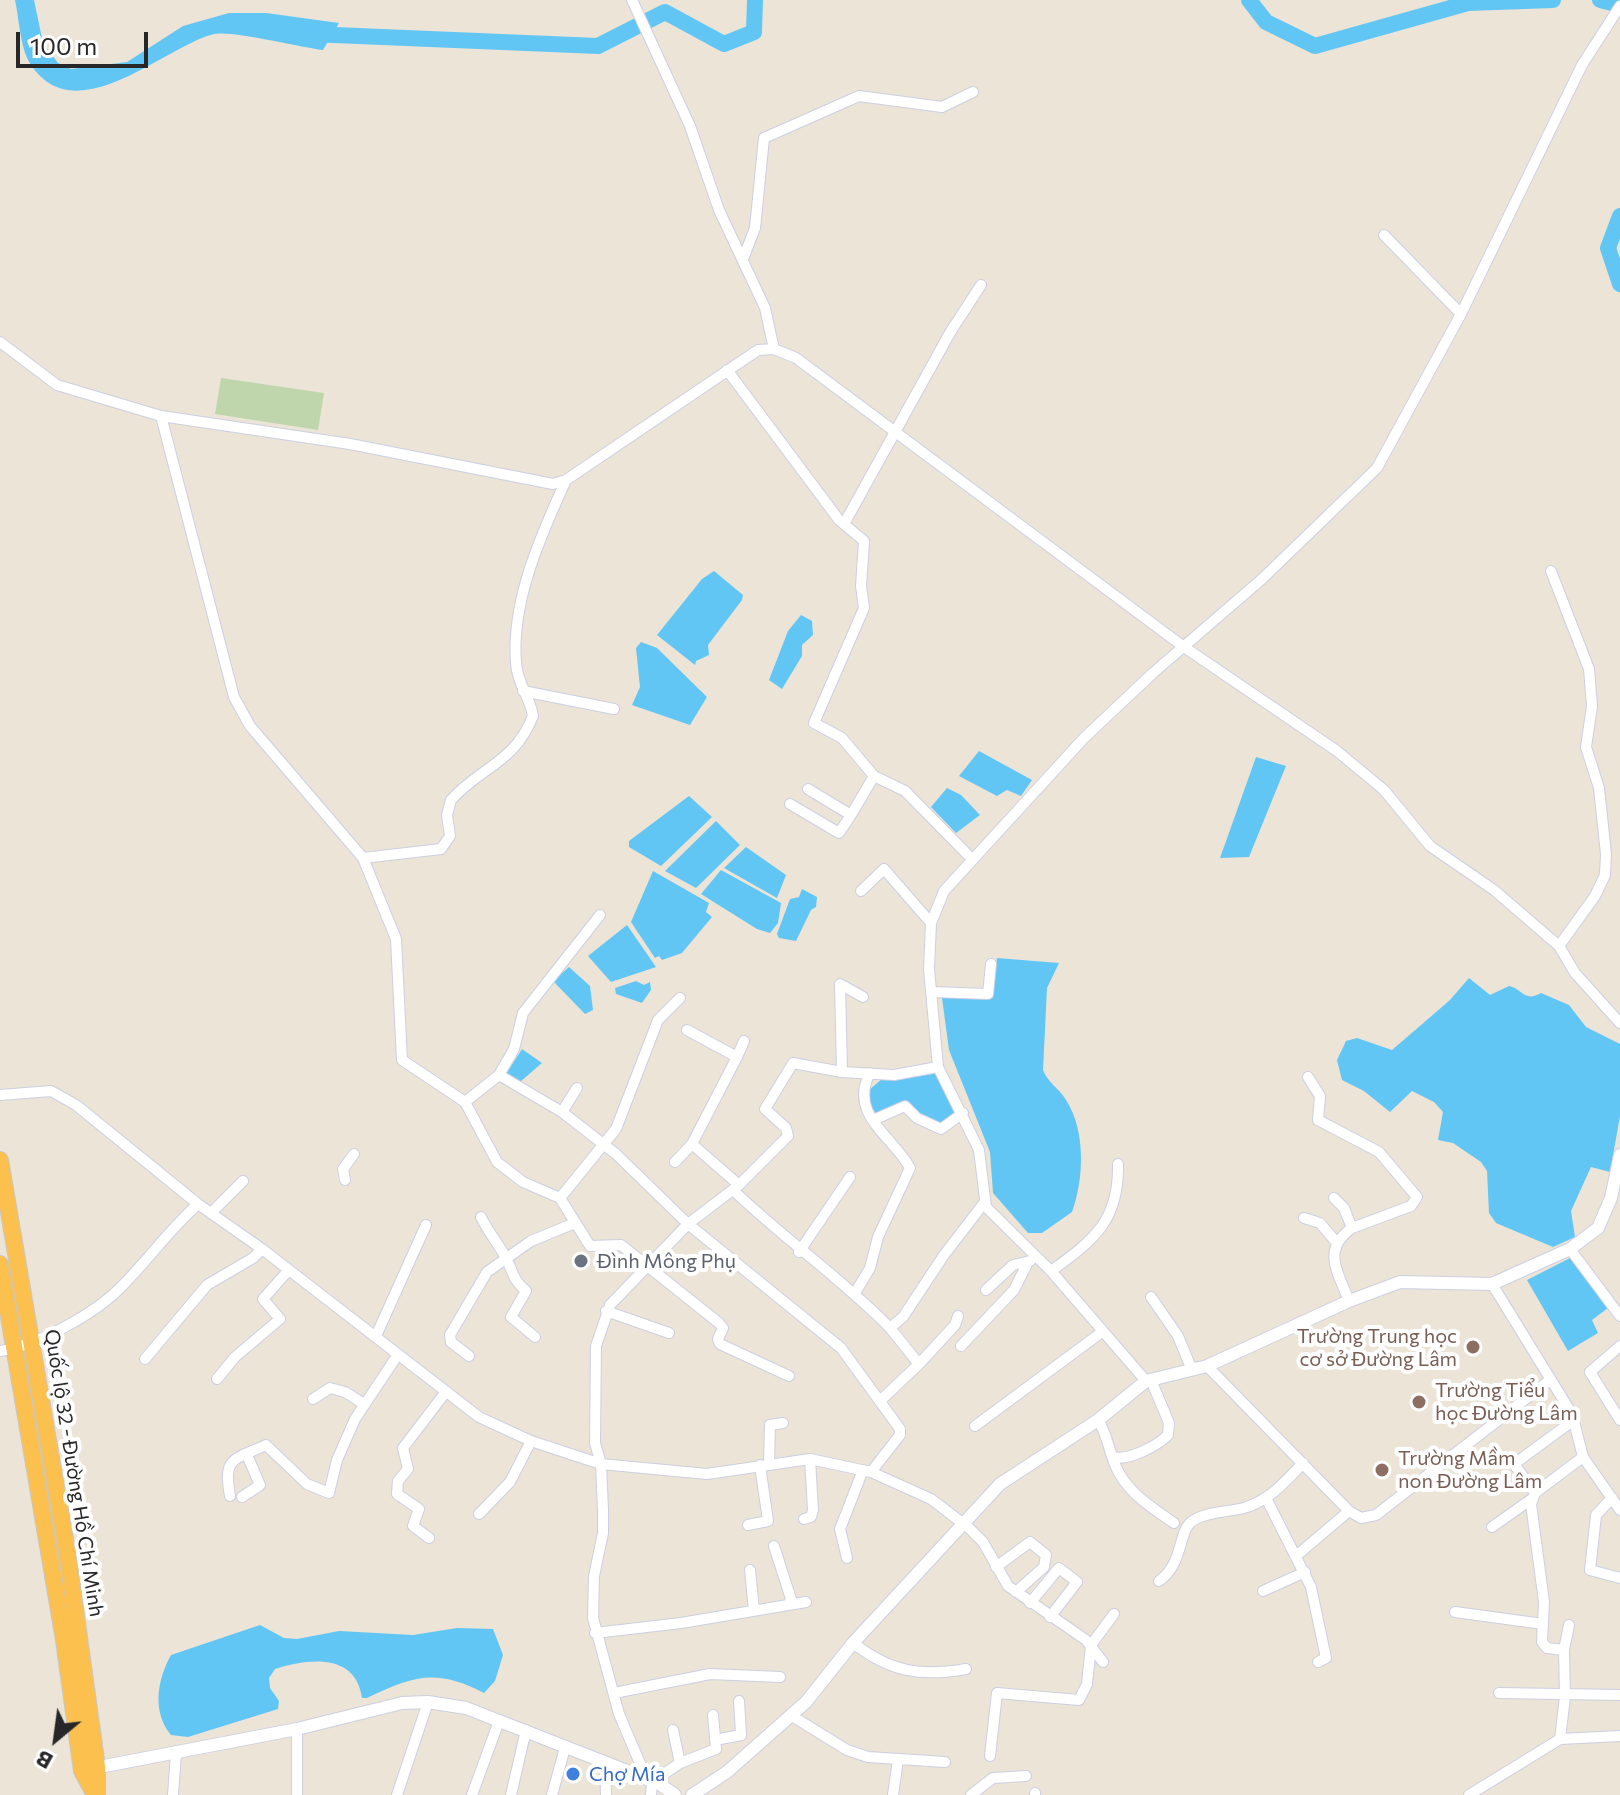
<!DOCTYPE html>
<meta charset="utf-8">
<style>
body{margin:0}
#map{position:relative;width:1620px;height:1795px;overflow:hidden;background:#ebe4d7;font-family:Commissioner,sans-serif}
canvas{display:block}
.north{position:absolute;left:16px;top:1699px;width:80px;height:80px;-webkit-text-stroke:6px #fff;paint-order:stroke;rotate:209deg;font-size:22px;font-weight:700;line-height:32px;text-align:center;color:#272727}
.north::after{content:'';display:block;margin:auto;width:28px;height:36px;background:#272727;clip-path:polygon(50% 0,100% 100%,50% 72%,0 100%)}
.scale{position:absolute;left:16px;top:32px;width:132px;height:36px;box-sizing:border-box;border:4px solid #272727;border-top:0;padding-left:10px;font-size:24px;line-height:28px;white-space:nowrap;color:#272727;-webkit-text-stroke:6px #fff;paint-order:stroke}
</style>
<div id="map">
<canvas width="1620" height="1795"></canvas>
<div class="north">B</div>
<div class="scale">100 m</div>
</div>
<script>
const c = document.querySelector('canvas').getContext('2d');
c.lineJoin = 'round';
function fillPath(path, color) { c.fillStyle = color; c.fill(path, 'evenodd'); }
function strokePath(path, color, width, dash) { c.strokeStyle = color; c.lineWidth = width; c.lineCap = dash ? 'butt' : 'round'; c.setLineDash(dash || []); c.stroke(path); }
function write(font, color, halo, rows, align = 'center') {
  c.font = font + ' Commissioner,sans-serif'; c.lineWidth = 8; c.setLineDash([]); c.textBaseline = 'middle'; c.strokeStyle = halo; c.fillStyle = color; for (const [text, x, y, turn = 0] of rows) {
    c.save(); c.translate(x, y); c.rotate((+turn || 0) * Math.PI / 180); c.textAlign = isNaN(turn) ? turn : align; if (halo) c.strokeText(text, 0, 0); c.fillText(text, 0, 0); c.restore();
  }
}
fillPath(new Path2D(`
 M221 378 324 393 318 430 215 414Z`), '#bfd6ad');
fillPath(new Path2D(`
 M15 0H34L43 43 58 63 71 69 127 62 183 26 229 13H266L339 23 323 50C300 47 231 30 214 34 164 46 72 137 28 60 20 44 19 18 15 0Z
 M714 571 743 595 742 600 708 645 709 655 696 661 695 665 657 635 702 579Z
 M801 615 812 621 813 635 802 645V656L782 689 769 680 788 631Z
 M641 642 657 648 707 697 690 725 632 705 640 687 636 648Z
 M979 751 1032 780 1021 796 1007 790 997 796 959 776Z
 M1256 757 1286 766 1249 857 1220 858Z
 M947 788 961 795 980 815 956 833 931 807Z
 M689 796 712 817 661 866 629 847V841Z
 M716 821 740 845 696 888 665 871Z
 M746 847 786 875 777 898 724 868Z
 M721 870 781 903 778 923 770 933 757 929 701 894Z
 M653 871 709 903 706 912 712 917 682 953 662 960 659 956 655 958 631 922Z
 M802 889 817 897 816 907 811 910 796 941 779 938 777 934 790 899 799 897Z
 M627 925 656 967 611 982 588 956Z
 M997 958 1059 963 1047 988 1043 1070C1048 1083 1059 1088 1066 1100 1086 1131 1084 1179 1072 1212L1042 1233H1028L993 1193 990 1152 949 1050 942 998H993Z
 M569 967 590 986 593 1010 585 1014 553 981Z
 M1469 978 1490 995 1509 986C1522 988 1524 1003 1541 993L1569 1005 1586 1027 1620 1044V1116L1610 1172 1591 1167 1571 1211 1575 1237 1553 1247 1496 1223 1489 1213 1487 1171 1481 1162 1453 1143 1438 1140 1443 1112 1434 1102 1412 1091 1390 1112 1364 1091 1342 1080 1337 1060 1346 1041 1357 1038 1392 1050 1450 1000Z
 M636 981 644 985 650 982 651 990 642 1003 616 994 615 988Z
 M522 1049 542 1063 520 1082 506 1074Z
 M939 1072 959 1112 938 1128 905 1102 877 1116 870 1103 869 1090 882 1079Z
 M1572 1257 1608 1308 1592 1320 1598 1333 1568 1351 1527 1280Z
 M260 1625 284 1638 297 1639 339 1631 413 1635 457 1628 493 1629 503 1655 495 1681 484 1693C436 1668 413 1676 367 1698H362C356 1653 309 1658 275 1669L269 1678 270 1688 279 1701 278 1709 188 1737 171 1735C152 1712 157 1680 171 1655Z`), '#62c6f5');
strokePath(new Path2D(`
 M1249 0 1266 22 1315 46 1468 3 1553 0
 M1600 0 1620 5
 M310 34 598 46 665 12 724 44 754 32 755 0
 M1620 216 1608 248 1620 284`), '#62c6f5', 16);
const minor = new Path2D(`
 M632 0 690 126 719 210 765 308 774 349
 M743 259 755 228 764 138 859 96 942 107 973 92
 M1461 314 1582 65 1620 6
 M0 342 57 385 161 416 234 697 250 726 363 858 396 939 402 1060 465 1102 497 1162 523 1182 560 1198 590 1246 621 1245 719 1323 723 1328 718 1339 720 1344 789 1376
 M727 370 839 520 864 541 861 586 864 608 814 723 842 738 874 776
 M161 416 350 444 553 484 566 480 758 350 774 349 796 358 1184 647 1337 751 1384 790 1430 846 1494 890 1559 946 1575 973 1620 1023
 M844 524 951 331 981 285
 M1551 571 1589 669 1592 706 1586 747 1599 788 1606 854 1605 875 1595 896 1559 946
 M523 691 614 709
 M808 789 851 815 874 776 905 791 972 859
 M790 804 839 833 851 815
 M363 858 441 849 450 836 447 815 451 800C480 767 514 764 533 716 530 697 517 683 516 663 511 601 541 535 566 480
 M861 891 884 869 931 923
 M933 992 988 994 991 964
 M687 1030 737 1057 692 1144 739 1185
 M737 1057 744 1041
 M842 1072 840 984 863 997
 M499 1075 514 1049 523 1013 600 915
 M1308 1077 1320 1096 1318 1120 1379 1152 1417 1197 1411 1206 1352 1228
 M0 1095 51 1091 76 1105 198 1204 262 1249 479 1417 531 1441 601 1464 707 1474 810 1459 871 1472 931 1499 969 1528 983 1542 1008 1586 1086 1640 1103 1662
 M465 1102 499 1075 562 1112 616 1154 688 1224 841 1348 900 1429V1435L871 1472
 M562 1112 577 1088
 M873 1120 905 1106 917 1118 941 1129 963 1113
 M675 1162 692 1144
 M345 1180 343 1169 354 1154
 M733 1190C784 1239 841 1278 890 1328L903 1317 944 1255 984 1203
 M560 1198 616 1129 658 1020 680 998
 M1334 1198 1344 1208 1352 1228C1321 1250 1338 1272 1349 1301
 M211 1213 243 1181
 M481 1217C488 1232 498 1243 506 1258 513 1272 513 1280 526 1291L511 1317 535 1337
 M1304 1218 1320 1223 1336 1242
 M1570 1249 1620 1316
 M799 1252 850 1177
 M1051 1271C1094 1240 1119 1221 1118 1164
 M1492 1284 1572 1414 1583 1457 1620 1510
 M986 1290 1013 1265 1030 1261
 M855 1293 870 1268 878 1237 910 1168C893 1136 848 1115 870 1073
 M1151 1297 1178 1336 1192 1370
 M606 1311 669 1333
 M376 1336 426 1225
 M961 1346 1014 1290 1028 1262
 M1620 1346 1590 1372 1620 1420
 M0 1351C36 1346 95 1314 121 1287 148 1260 169 1230 198 1204
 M469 1356 451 1342 450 1335 487 1272 531 1241 575 1223
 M145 1359 207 1285 253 1258 262 1249
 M919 1364 955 1325 958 1316
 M1207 1366 1349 1511 1361 1518 1376 1515 1550 1380
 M217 1379 235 1357 280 1319 263 1299 287 1272
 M1146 1381 1051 1271 986 1207 979 1150 938 1067 929 969 931 923 944 891 1084 738 1153 673 1262 579 1377 468 1461 314 1384 235
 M313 1399 330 1388 345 1392 364 1404
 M881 1400 919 1364 890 1328
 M1098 1420C1109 1437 1109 1456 1119 1473 1131 1495 1154 1509 1174 1523
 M975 1426 1102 1332
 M1114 1457C1128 1461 1157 1446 1168 1435L1169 1423 1151 1380
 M769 1464 770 1425 783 1423
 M1535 1493 1514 1464 1574 1420
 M230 1496C223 1457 233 1460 266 1445L307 1484 329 1493 337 1460 355 1419 397 1356
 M242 1497 260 1485 247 1455
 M1266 1498 1311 1587 1326 1658 1318 1662
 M1612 1498 1596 1515 1590 1570 1620 1578
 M479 1514 510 1482 531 1441
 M804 1519 811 1517 813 1510 810 1459
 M748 1525 768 1521 760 1465
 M1492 1527 1533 1498
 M429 1538 413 1526 419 1509 397 1494 398 1481 408 1469 403 1448 445 1393
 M774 1546 791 1599 788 1605
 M1296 1556 1349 1511
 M847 1558 840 1529 863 1470
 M996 1567 1030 1542 1046 1555 1044 1567 1016 1592
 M750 1570 754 1610
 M1159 1581C1183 1564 1178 1535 1190 1523 1202 1512 1228 1512 1244 1508 1270 1500 1285 1482 1303 1463
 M1263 1591 1305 1572
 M1030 1603 1059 1568 1077 1582 1050 1617
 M1455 1612 1543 1624
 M595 1633 681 1623 806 1602
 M853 1643C890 1672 921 1677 966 1669
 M1564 1650 1569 1625
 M614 1693 710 1674 780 1677
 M1499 1693 1620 1695
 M792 1716 847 1750 868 1757 945 1762
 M673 1730 680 1763
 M1560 1739 1565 1697 1564 1650 1547 1648 1542 1642 1544 1602 1531 1504 1535 1493 1583 1457
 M715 1740 741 1735 739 1701
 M990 1756 997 1693 1079 1700 1087 1684 1091 1645 1114 1614
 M605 1763 606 1795
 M638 1775 642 1768 619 1714 593 1618 594 1576 603 1533V1510L601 1464 595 1443 596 1346 610 1305 688 1224 739 1185 788 1136 786 1128 765 1109 793 1063 842 1072 894 1075 938 1067
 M658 1783V1778L680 1763 716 1749 713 1715
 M1035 1793V1795
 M173 1795 176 1753
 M297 1795V1729
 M397 1795 428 1702
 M472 1795 499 1721
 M511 1795 526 1730
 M552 1795 565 1748
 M651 1795 652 1783
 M893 1795 898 1760
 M971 1795 993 1778 1026 1776
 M1469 1795 1560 1739 1620 1736`);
const tertiary = new Path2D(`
 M89 1769 297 1729 402 1703 428 1702 466 1708 658 1783 675 1795
 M692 1795 727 1772 806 1702 853 1643 1000 1484 1098 1420 1146 1381 1207 1366 1349 1301 1400 1282 1492 1284 1570 1249 1598 1228 1611 1198 1620 1155`);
const trunk = new Path2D(`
 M0 1160 67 1551 97 1767V1795
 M0 1264 64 1640 82 1771 95 1795`);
strokePath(minor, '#cccfe2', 12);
strokePath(tertiary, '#cccfe2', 14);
strokePath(trunk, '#c7c7c7', 18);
strokePath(minor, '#fff', 10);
strokePath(tertiary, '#fff', 12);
strokePath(trunk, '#fcc04e', 16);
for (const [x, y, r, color] of [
 [581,1261,8,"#6b7280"],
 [1473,1347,8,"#8d6e63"],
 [1419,1402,8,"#8d6e63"],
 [1382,1470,8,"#8d6e63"],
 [573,1774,8,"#3f7fe0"]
]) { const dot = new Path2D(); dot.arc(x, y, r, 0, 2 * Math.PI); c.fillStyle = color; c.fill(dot); strokePath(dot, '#fff', 3); }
write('20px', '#5b616d', '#fff', [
 ["Đình Mông Phụ",597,1261]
], 'left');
write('20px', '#785e54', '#fff', [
 ["Trường Trung học",1457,1336,"right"],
 ["cơ sở Đường Lâm",1457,1359,"right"],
 ["Trường Tiểu",1435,1390],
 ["học Đường Lâm",1435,1413],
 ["Trường Mầm",1398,1458],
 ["non Đường Lâm",1398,1481]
], 'left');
write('20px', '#272727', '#fff', [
 ["Quốc lộ 32 - Đường Hồ Chí Minh",74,1473,81]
]);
write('20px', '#366cbe', '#fff', [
 ["Chợ Mía",589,1774]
], 'left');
</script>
